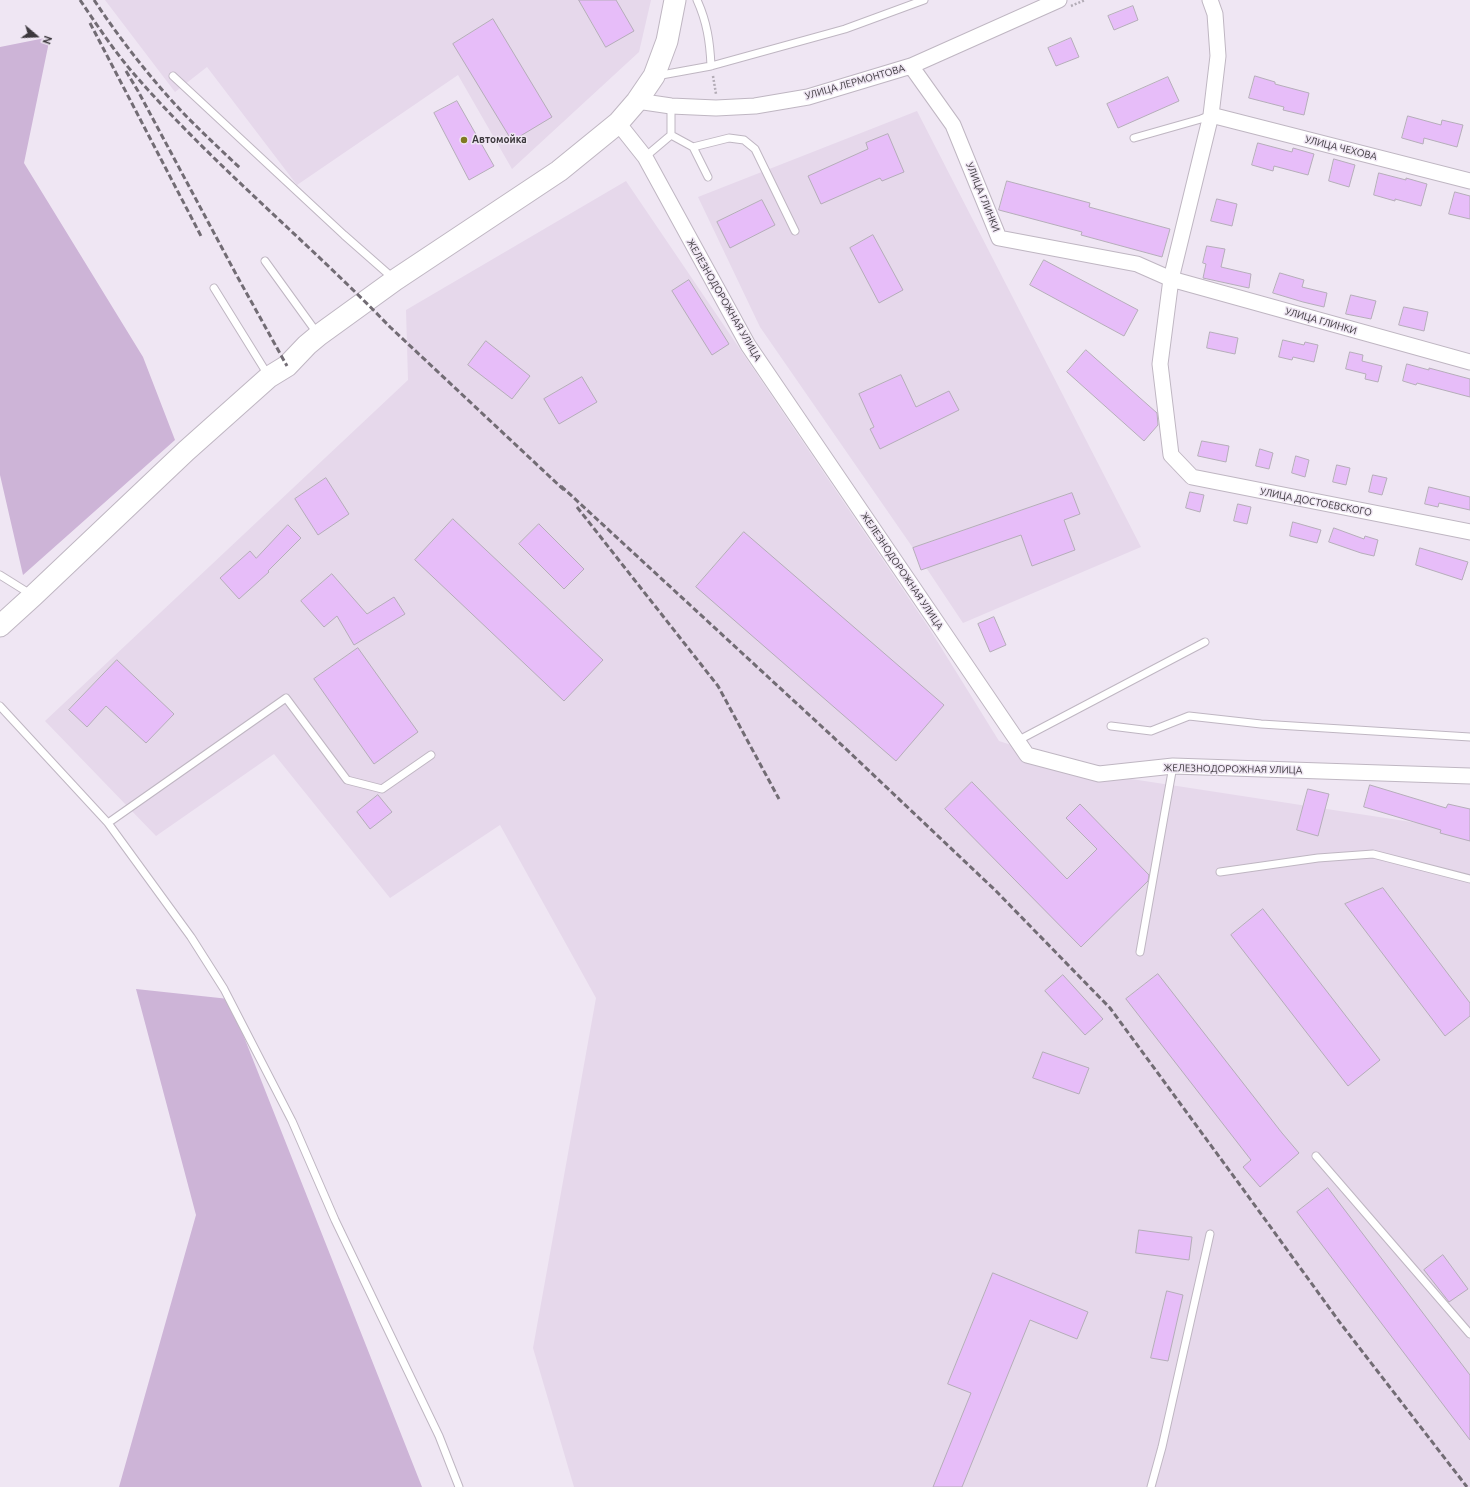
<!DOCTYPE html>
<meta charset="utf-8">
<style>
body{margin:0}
#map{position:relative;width:1470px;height:1487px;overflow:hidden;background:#efe6f3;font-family:Ubuntu,sans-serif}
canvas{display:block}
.north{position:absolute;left:16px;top:16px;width:40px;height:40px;-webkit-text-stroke:3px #efe6f3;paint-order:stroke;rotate:109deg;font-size:11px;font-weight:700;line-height:16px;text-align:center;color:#3c383d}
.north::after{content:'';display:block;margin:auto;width:14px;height:18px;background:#3c383d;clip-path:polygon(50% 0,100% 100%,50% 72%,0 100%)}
</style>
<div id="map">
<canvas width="1470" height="1487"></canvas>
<div class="north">N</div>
</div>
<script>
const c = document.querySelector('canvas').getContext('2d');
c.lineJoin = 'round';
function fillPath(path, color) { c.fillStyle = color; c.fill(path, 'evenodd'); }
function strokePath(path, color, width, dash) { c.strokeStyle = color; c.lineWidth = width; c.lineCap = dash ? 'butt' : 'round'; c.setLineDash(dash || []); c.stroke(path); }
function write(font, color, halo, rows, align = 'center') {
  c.font = font + ' Ubuntu,sans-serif'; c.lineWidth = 3; c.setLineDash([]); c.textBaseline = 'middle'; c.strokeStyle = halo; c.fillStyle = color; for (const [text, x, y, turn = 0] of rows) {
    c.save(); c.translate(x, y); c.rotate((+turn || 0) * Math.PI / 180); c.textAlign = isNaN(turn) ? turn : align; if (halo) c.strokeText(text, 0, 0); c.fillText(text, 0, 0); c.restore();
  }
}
fillPath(new Path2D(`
 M105 0H651L639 52 512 169 458 75 297 185 207 67 175 92Z
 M917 111 1141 547 963 623 913 548 760 327 698 197Z
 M626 181 929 628 999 741 1099 774 1470 831V1487H574L533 1348 596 998 500 825 390 898 274 754 156 836 45 721 408 380 406 310Z`), '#e6d8eb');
fillPath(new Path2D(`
 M50 37 24 163 143 357 175 440 23 575 0 475V47Z
 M136 989 229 999 422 1487H119L196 1215Z`), '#cdb4d7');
const building = new Path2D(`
 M579 0H616L634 31 606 47Z
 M1133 6 1138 20 1114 30 1108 16Z
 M493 19 552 117 512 141 453 44Z
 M1071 38 1079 57 1056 66 1048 48Z
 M1255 76 1275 82V84L1309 93 1304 115 1283 110 1284 107 1249 98Z
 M1168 77 1179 101 1118 128 1107 104Z
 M457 101 494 166 469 180 434 113Z
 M1408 116 1441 125 1442 120 1463 125 1457 147 1424 138 1423 144 1402 138Z
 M888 134 904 172 882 181 880 178 821 204 808 176 868 149 866 143Z
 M1258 143 1292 152 1293 148 1314 154 1308 175 1274 166 1273 171 1252 165Z
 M1334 159 1355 165 1349 187 1329 181Z
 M1379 173 1406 180V178L1427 184 1421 206 1395 199V201L1374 195Z
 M1007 181 1090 203 1089 207 1170 229 1162 257 1081 235 1082 232 999 210Z
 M1455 192 1470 196V219L1449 214Z
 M1217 199 1237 204 1232 226 1211 221Z
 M762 200 775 225 730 248 717 222Z
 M873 235 903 290 879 303 850 248Z
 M1207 246 1225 249 1221 267 1251 274 1249 288 1203 278 1206 264 1203 263Z
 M1044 260 1138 310 1124 336 1030 285Z
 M1280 273 1304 280 1302 287 1327 293 1324 307 1303 302 1273 293Z
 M689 280 729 344 712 355 672 291Z
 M1351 295 1376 301 1371 319 1346 314Z
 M1404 307 1428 312 1424 331 1399 325Z
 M1210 332 1238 338 1235 354 1207 348Z
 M1283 340 1304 345 1305 342 1318 345 1314 362 1293 357 1292 360 1279 357Z
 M486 341 530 376 512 399 468 365Z
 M1086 350 1157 413 1158 425 1144 441 1067 372Z
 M1350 352 1363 355 1362 361 1382 366 1378 382 1365 379 1366 374 1346 369Z
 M1407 364 1429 370V368L1470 379V397L1417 383 1416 385 1403 381Z
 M901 375 916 407 949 391 959 410 880 449 870 429 874 427 859 394Z
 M582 377 597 402 559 424 544 399Z
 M1202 441 1229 446 1226 462 1198 456Z
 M1260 449 1273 453 1269 469 1256 466Z
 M1296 456 1309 460 1305 477 1292 473Z
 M1337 465 1350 468 1346 485 1333 482Z
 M1373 475 1387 478 1382 495 1369 492Z
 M326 478 349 514 318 535 295 499Z
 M1429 487 1470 497V510L1439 503 1438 507 1425 504Z
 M1190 492 1204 495 1200 512 1186 508Z
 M1072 493 1080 514 1064 520 1075 550 1032 566 1021 535 921 570 913 548Z
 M1238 504 1251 507 1247 524 1234 521Z
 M453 519 603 660 564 701 415 560Z
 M1293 522 1321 530 1317 543 1290 536Z
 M539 524 584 569 564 589 519 544Z
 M288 525 301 538 268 571 269 572 239 599 220 578 250 551 256 558Z
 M1334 528 1364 539 1365 536 1378 540 1374 556 1361 553 1329 542Z
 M744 532 944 705 896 761 696 587Z
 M1420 548 1468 562 1462 580 1416 565Z
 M332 574 367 614 394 597 405 614 354 645 337 616 324 627 301 601Z
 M994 617 1006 645 990 652 978 624Z
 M358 648 418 732 374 764 314 679Z
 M117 660 174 714 146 743 106 706 87 727 69 710Z
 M972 782 1067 879 1097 849 1066 818 1080 804 1149 875 1148 881 1081 947 945 809Z
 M1370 785 1446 808 1448 804 1470 809V841L1440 833 1441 830 1364 807Z
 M1308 789 1329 794 1318 836 1297 830Z
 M378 795 392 812 370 829 357 812Z
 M1383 888 1470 1003V1016L1445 1036 1345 904Z
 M1263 909 1380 1060 1348 1086 1231 935Z
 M1158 974 1282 1133 1299 1153 1260 1187 1243 1167 1251 1160 1126 999Z
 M1063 975 1103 1019 1085 1035 1045 991Z
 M1043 1052 1089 1068 1079 1094 1033 1078Z
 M1328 1188 1470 1375V1440L1297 1212Z
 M1139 1230 1192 1237 1189 1260 1136 1253Z
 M1443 1255 1468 1289 1449 1302 1424 1270Z
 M993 1273 1088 1312 1077 1339 1030 1320 962 1487H933L971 1393 948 1384Z
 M1167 1291 1183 1295 1168 1361 1151 1358Z`);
fillPath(building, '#e7bdf9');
strokePath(building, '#b5adb9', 1);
const lane = new Path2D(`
 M697 0C707 22 710 42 711 66
 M173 76 344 235 394 279
 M656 76 711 66 845 29 924 0
 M671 135 693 147 729 138 744 140 755 149 795 231
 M1134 138 1201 119 1211 115
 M693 147 708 177
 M645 157 671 135V106
 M265 261 317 333
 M214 288 268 375
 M0 575 32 595
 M0 706 108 823 191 937 224 989 292 1121 335 1220 439 1436 459 1487
 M1111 726 1151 731 1189 716 1261 724 1470 737
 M1017 741 1205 642
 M108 823 286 698 347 780 382 789 431 755
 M1220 872 1318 858 1373 854 1470 879
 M1140 952 1173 766
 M1316 1156 1470 1334
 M1151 1487 1162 1447 1210 1234`);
const street = new Path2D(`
 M1210 0 1215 14 1218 56 1211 115 1171 279 1160 364 1171 455 1192 477 1470 532
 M911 66 953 125 999 238 1137 264 1171 279 1470 362
 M637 101 671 106 716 108 755 106 808 97 911 66 1059 0
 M1211 115 1470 181
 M618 123 645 157 748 345 1027 755 1099 774 1173 766 1470 776`);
const secondary = new Path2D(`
 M0 626 33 596 186 451 269 377 287 366 307 345 319 335 395 280 559 171 618 123 637 101 654 76 667 41 675 0`);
strokePath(lane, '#bfb6c2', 9);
strokePath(street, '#bfb6c2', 17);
strokePath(secondary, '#bfb6c2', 23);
strokePath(new Path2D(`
 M1071 6 1085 0
 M713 76 716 94`), '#b3acb6', 2.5, [2, 2]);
strokePath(lane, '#fff', 7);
strokePath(street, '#fff', 15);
strokePath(secondary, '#fff', 21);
strokePath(new Path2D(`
 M80 0C97 25 114 51 134 74 212 164 307 241 390 327L564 490
 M94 0C122 42 154 83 189 119 206 136 223 152 240 168
 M90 23 201 236
 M126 71 138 91 237 276 287 366
 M561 486 845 748 995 890 1110 1008 1240 1185 1341 1324 1467 1487
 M577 507 718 686 779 799`), '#726c74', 3, [6, 3]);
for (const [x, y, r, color] of [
 [464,140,4,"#807a21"]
]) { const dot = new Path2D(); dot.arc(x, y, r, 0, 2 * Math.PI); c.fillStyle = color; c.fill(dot); strokePath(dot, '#efe6f3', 1.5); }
write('10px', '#3c383d', '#efe6f3', [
 ["УЛИЦА ЛЕРМОНТОВА",855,82,-16],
 ["УЛИЦА ЧЕХОВА",1341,148,14],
 ["УЛИЦА ГЛИНКИ",983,197,68],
 ["ЖЕЛЕЗНОДОРОЖНАЯ УЛИЦА",724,300,60],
 ["УЛИЦА ГЛИНКИ",1321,321,16],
 ["УЛИЦА ДОСТОЕВСКОГО",1316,502,11],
 ["ЖЕЛЕЗНОДОРОЖНАЯ УЛИЦА",902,571,56],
 ["ЖЕЛЕЗНОДОРОЖНАЯ УЛИЦА",1233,769,1]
]);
write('bold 10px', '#3c383d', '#efe6f3', [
 ["Автомойка",472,140]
], 'left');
</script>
